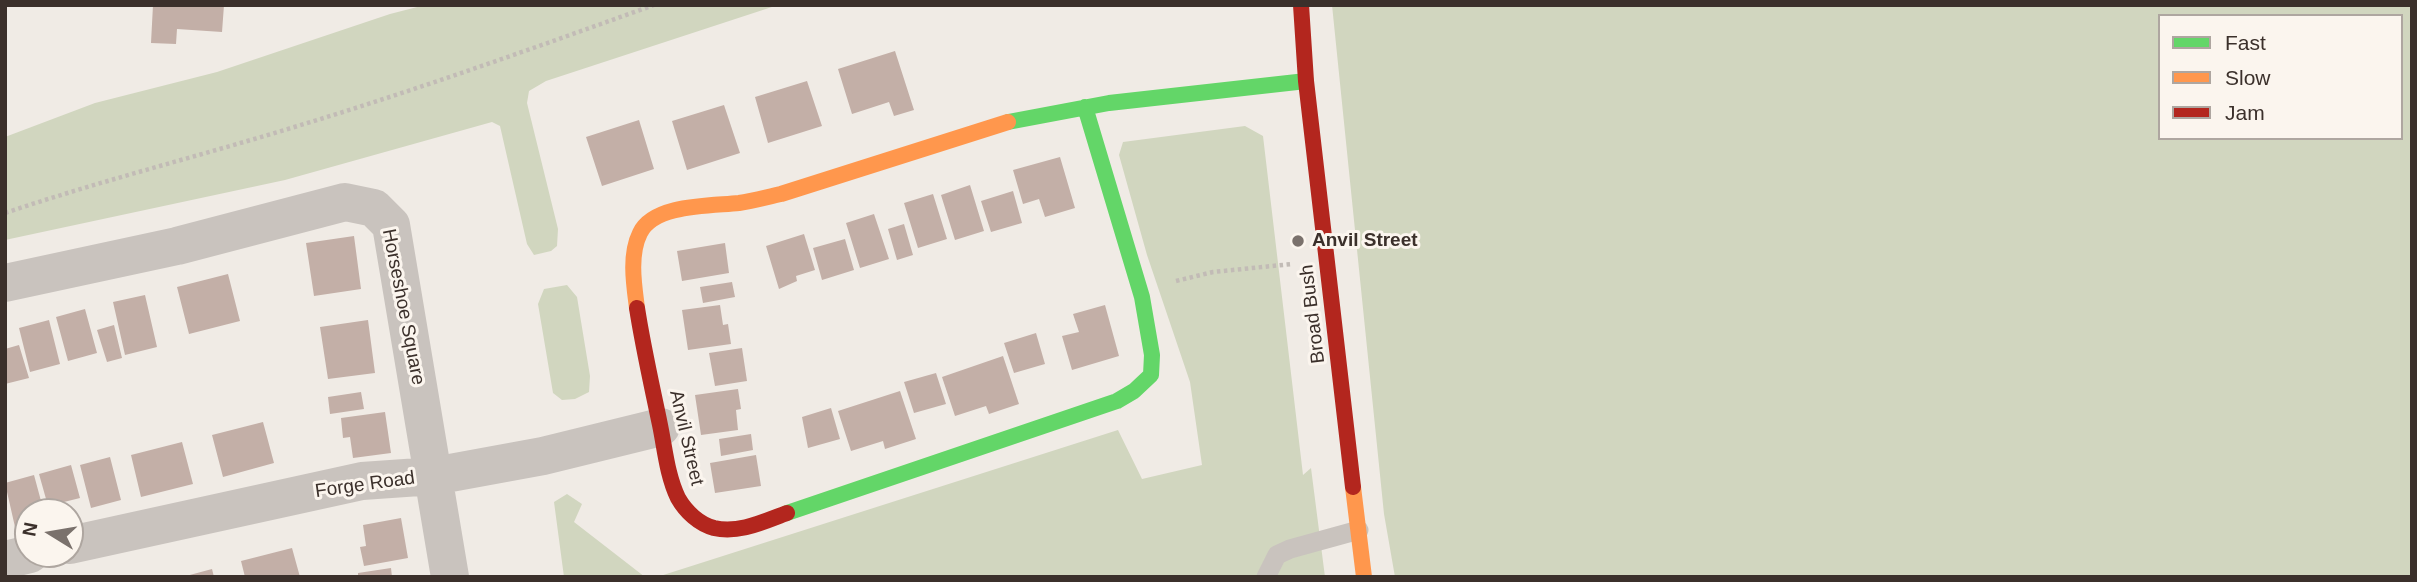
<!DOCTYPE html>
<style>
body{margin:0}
#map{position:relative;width:2417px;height:582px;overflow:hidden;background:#f0ebe5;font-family:Helvetica,sans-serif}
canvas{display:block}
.frame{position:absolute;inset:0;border:7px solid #3b302b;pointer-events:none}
.legend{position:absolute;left:2158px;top:14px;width:245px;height:126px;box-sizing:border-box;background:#fbf5ee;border:2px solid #aea6a0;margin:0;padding:9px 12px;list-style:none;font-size:21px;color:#3b302b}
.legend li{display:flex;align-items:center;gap:14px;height:35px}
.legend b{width:35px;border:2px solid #aea6a0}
.north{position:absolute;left:14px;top:498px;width:70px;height:70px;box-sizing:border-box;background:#fbf5ee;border:2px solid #aea6a0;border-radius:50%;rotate:281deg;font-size:19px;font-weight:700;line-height:28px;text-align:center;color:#3b302b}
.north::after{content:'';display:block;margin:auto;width:24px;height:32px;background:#7a716c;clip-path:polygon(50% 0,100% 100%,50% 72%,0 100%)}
</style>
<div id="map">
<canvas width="2417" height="582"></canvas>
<div class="frame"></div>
<ul class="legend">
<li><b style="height:9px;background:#63d668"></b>Fast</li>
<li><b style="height:9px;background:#ff974d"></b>Slow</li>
<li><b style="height:9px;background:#b3261e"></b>Jam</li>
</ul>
<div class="north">N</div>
</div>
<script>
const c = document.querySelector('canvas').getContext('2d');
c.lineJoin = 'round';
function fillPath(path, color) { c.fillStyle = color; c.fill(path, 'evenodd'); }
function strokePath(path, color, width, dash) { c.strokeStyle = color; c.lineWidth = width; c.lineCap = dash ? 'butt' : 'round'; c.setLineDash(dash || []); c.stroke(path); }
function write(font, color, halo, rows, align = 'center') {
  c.font = font + ' Helvetica,sans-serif'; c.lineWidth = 6; c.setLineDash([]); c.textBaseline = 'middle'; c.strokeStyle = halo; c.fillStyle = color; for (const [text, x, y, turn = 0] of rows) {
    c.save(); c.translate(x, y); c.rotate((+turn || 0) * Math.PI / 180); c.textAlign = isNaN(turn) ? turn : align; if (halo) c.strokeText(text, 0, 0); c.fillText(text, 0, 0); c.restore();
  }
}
fillPath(new Path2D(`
 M425 5H778L546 81 529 91 527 103 558 229 557 246 551 251 534 255 527 244 500 126 492 122 285 180 5 240V137L95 103 217 72 390 14Z
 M1332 5H2412V577H1395L1384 514ZM2160 16H2401V138H2160Z
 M1245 126 1263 136 1303 475 1311 468 1325 577H657L1118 430 1142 479 1202 465 1190 382 1147 255 1119 155 1123 142Z
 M567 285 577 297 590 376 589 392 575 399 562 400 553 393 538 304 544 289Z
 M567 494 582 504 574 522 645 577H564L554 502Z`), '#d1d6bf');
fillPath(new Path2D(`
 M153 5H224L222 32 177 29 176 44 151 43Z
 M895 51 914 110 894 116 889 102 852 114 838 69Z
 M807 81 822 126 768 143 755 97Z
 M724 105 740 153 687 170 672 121Z
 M639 120 654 169 602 186 586 137Z
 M1060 157 1075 208 1045 217 1039 199 1023 204 1013 170Z
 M970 185 984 231 955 240 941 195Z
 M1013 191 1022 223 991 232 981 201Z
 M933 194 947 239 918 248 904 203Z
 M874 214 889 259 860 268 846 223Z
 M904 224 913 255 897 260 888 229Z
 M804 234 815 270 796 276 797 281 779 289 766 246Z
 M354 236 361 289 314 296 306 243Z
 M845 239 854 270 822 280 813 248Z
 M725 243 729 273 682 281 677 251Z
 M228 274 240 321 189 334 177 287Z
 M732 282 735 297 703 303 700 287Z
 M145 295 157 347 125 355 113 302Z
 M720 305 723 325 728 324 731 344 688 350 682 310Z
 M1105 305 1119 356 1072 370 1062 336 1079 332 1073 314Z
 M85 309 97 353 68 361 56 317Z
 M49 320 60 364 30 372 19 328Z
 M368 320 375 373 328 379 320 327Z
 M114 325 122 358 107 362 97 330Z
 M1036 333 1045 364 1014 373 1004 343Z
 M19 345 29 378 5 384V349Z
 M742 348 747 381 715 386 709 353Z
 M1003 356 1019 404 989 414 986 406 955 416 942 377Z
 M936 373 946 404 914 413 904 382Z
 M738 389 741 409 736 410 738 430 701 435 695 395Z
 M900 391 916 439 885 449 883 441 851 451 838 411Z
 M361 392 364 409 330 414 328 397Z
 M831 408 840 439 808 448 802 417Z
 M385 412 391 453 353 458 350 437 343 438 341 418Z
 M263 422 274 463 223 477 212 435Z
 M751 434 753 450 721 456 719 439Z
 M182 442 193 484 141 497 131 455Z
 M756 455 761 486 715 493 710 463Z
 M110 457 121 500 91 508 80 465Z
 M71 465 80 498 48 506 39 474Z
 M34 475 44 512H28V523L15 527 5 483Z
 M401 518 408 558 364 566 360 547 366 546 363 525Z
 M292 548 300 577H245L241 561Z
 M391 568 392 577H358V573Z
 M212 569 214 577H186V576Z`), '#c3afa7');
strokePath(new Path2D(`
 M5 213C100 181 196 157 291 128 414 91 534 48 654 5
 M1176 281 1213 272 1292 264`), '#c2bbb6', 4.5, [3.5, 3.5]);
strokePath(new Path2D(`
 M1266 577 1277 555 1290 549 1359 530`), '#c9c3be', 19);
strokePath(new Path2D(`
 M5 283 177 246 345 202 374 208 391 225 450 577
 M70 545 362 481 434 476 543 456 661 427
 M5 560 30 554`), '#c9c3be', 38);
strokePath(new Path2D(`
 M1008 122 1109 103 1306 81
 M787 513 1117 401 1134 391 1151 375 1152 355 1142 297 1085 107`), '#63d668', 16);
strokePath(new Path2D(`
 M637 308C634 285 629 255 640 233 654 204 711 206 739 203 753 201 767 197 781 194L1008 122
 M1353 487 1364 577`), '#ff974d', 16);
strokePath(new Path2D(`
 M1301 5 1306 81 1353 487
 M637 308C643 347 652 386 660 425 665 449 667 475 678 498 686 512 699 524 714 528 739 534 765 521 787 513`), '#b3261e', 16);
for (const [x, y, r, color] of [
 [1298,241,7,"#7a716c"]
]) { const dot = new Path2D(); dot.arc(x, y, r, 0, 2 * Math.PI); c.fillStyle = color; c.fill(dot); strokePath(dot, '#fbf5ee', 2.5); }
write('bold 19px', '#3b302b', '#fbf5ee', [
 ["Anvil Street",1312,241]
], 'left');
write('19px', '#3b302b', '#fbf5ee', [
 ["Horseshoe Square",403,307,79],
 ["Broad Bush",1313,314,-97],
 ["Anvil Street",686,438,77],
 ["Forge Road",365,485,-8]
]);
</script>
